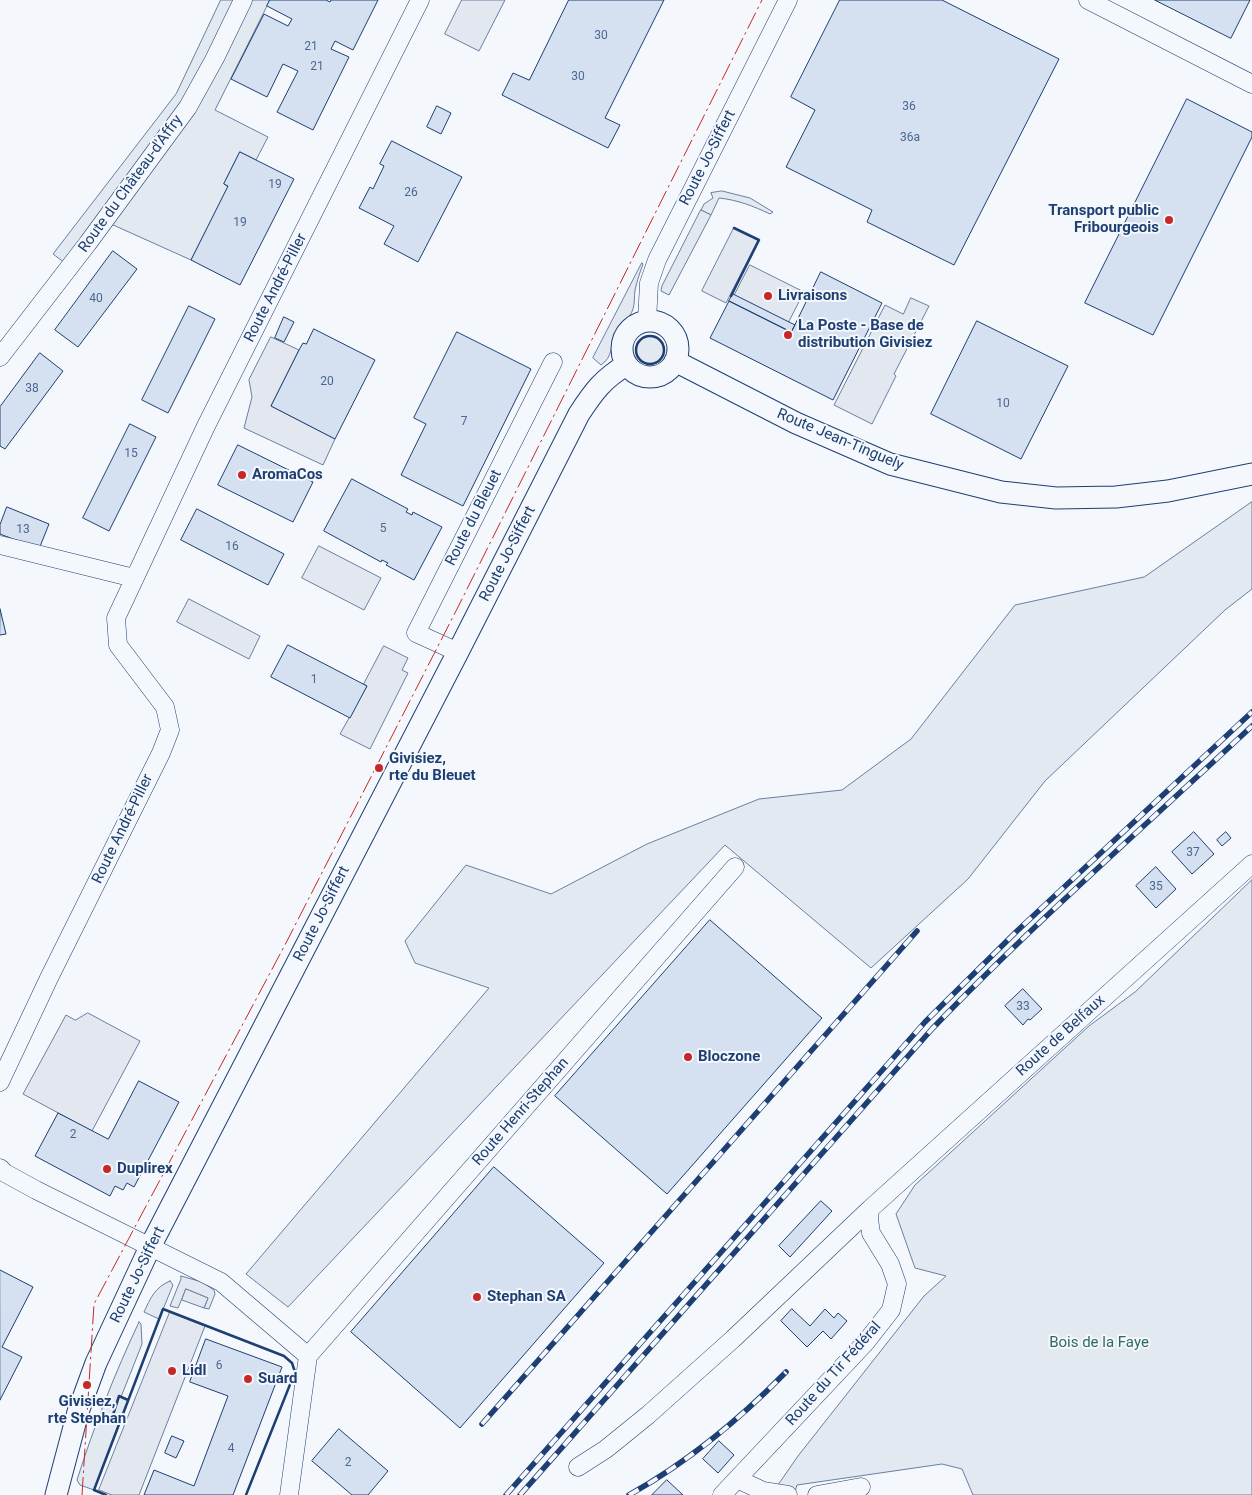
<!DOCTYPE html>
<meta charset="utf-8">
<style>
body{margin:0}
canvas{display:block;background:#f4f7fb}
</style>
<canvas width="1252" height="1495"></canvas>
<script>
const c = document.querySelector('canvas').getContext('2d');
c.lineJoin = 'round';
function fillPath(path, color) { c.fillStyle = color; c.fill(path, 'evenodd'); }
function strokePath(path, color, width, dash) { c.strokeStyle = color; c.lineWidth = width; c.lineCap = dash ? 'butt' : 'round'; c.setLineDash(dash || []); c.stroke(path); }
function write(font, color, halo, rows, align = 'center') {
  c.font = font + ' Roboto,sans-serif'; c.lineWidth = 4; c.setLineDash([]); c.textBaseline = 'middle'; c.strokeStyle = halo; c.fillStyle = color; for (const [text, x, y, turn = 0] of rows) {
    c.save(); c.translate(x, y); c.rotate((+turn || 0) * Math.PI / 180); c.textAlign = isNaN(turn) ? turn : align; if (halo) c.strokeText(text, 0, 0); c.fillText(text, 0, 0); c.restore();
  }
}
const green = new Path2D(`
 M221 0H235L185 98 65 263 53 254 176 94Z
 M250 0H270L215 110 268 137 256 160 240 152 224 184 228 187 191 260 111 224Z
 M722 191 750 198 773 212 770 214C753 206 738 200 719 198L711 215 701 210 704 204 713 198 711 193Z
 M642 263 643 264C640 272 637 281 635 290 634 296 635 303 633 309 630 319 620 325 616 334 610 346 613 357 601 365L593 358Z
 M636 350a14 14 0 1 1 28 0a14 14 0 1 1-28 0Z
 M1252 502V589L1225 610 1045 781 968 879 871 968 725 845 288 1307 246 1274 489 988 415 963 405 941 466 865 551 894 647 844 759 799 842 790 911 739 1015 605 1144 577Z
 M1252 880V1495H973L962 1469 942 1464 797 1485 794 1495H771L798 1456 924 1296 946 1276 915 1268 896 1214 915 1185 1089 1026 1135 992Z
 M181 1276 202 1282 214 1290 215 1294 209 1309 204 1308 208 1298 186 1289 178 1308 170 1306 181 1279Z
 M170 1281 173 1285 159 1319 144 1312C150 1299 155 1287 170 1281Z
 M139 1322 141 1324 142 1344 121 1397 128 1400 94 1490 80 1485 77 1480C94 1426 115 1373 139 1322Z`);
fillPath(green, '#e3e9f0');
strokePath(green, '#687fa3', 1);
const parking = new Path2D(`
 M462 0H505L479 51 445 34Z
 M701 210 711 215 669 295 661 291 662 286Z
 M734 228 758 240 726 303 702 291Z
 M750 265 804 292 786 327 732 300Z
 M911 298 929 306 894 374 896 376 872 424 834 405 885 305 903 314Z
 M271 337 299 350 271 406 335 439 323 465 244 428 252 397 249 380Z
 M319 546 381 578 364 610 302 578Z
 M189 599 260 636 249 659 177 622Z
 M384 646 408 658 402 670 408 673 370 749 340 734 367 686 364 684Z
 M88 1013 140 1041 92 1131 23 1094 66 1015 75 1020Z
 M186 1289 208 1298 204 1308 182 1300Z
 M170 1312 205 1326 139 1495H112L99 1490Z`);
fillPath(parking, '#e3e8f0');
strokePath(parking, '#687fa3', 1);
const building = new Path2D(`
 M270 0H326L330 2 331 0H378L353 50 335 41 331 49 349 57 313 130 277 112 298 71 283 64 267 97 231 79 264 14 288 26 292 19 267 6Z
 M569 0H664L605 118 620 125 608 148 502 95 513 73 529 80Z
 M840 0H942L1059 59 954 265 867 222 872 210 786 167 815 110 791 97Z
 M1155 0H1250L1231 38Z
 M1187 99 1252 132V137L1153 335 1085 303Z
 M437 106 451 113 441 134 427 127Z
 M392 141 462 177 418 262 384 244 394 226 359 208 370 187 373 189 384 166 380 164Z
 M240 152 294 179 240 285 191 260 228 186 224 184Z
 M113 251 137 269 78 347 55 330Z
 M821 272 882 303 833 400 710 338 729 301 791 332Z
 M733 294 795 325 791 332 729 301Z
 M189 306 215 319 168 413 142 400Z
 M284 317 294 322 284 342 275 338Z
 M977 321 1068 366 1021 459 931 414Z
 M314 329 375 360 335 439 271 406 299 350 303 343 306 344Z
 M457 332 531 369 463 506 401 475 426 424 414 418Z
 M40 353 63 371 5 449 0 446V407Z
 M130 424 156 437 109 531 83 518Z
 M238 445 313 482 293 522 218 485Z
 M352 479 408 509 406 512 412 515 413 512 442 527 414 580 386 565 388 563 382 560 381 562 324 531Z
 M7 507 49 524 39 549 0 534V525Z
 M197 509 284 554 268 585 181 540Z
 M0 609 6 634 0 635Z
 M288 645 367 686 350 718 271 677Z
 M1194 832 1214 854 1192 874 1172 852Z
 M1226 832 1231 838 1222 846 1217 840Z
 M1156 867 1176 889 1156 908 1136 886Z
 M710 920 822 1018 667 1194 555 1096Z
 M1023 989 1042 1009 1030 1020 1028 1019 1023 1025 1005 1006Z
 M139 1081 179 1102 134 1187 127 1183 123 1190 115 1186 110 1196 35 1156 58 1113 108 1139Z
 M494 1167 604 1263 460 1428 351 1332Z
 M821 1201 832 1211 790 1257 779 1246Z
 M0 1270 33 1287 2 1347 22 1357 0 1400Z
 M792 1309 810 1326 825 1309 834 1318 838 1313 847 1321 831 1339 823 1331 807 1347 781 1321Z
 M206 1339 282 1367 233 1495H144L154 1470 194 1486 228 1396 190 1382Z
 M339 1429 388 1471 368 1495H352L312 1461Z
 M172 1436 184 1441 176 1458 165 1453Z
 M719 1441 734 1455 718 1473 703 1459Z
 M667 1480 683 1495H652Z`);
fillPath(building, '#d5e0f0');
strokePath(building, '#1d3f73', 1);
const minor = new Path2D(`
 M1088 0 1252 84
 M647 321 649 283 657 260 788 0
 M0 357 88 243 188 107 215 58 243 0
 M0 545 134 578
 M458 652 416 633 553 362
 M0 1082 49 978 161 753 170 730 165 707 118 645 116 618 206 426 420 0
 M0 1168 5 1173 36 1190 221 1282 308 1356 289 1495
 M308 1356 735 867
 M578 1467 606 1449 648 1415 733 1339 870 1209 1252 864
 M737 1479 763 1491 788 1495
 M722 1495 866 1342 891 1310 897 1284 890 1264 871 1233 869 1219 870 1209
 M817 1495 861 1487`);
const major = new Path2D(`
 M622 349a28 28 0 1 1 56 0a28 28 0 1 1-56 0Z
 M675 361 796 423 890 464 1001 492 1056 498 1116 497 1168 491 1252 474
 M56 1495 78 1412 96 1363 150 1247 458 652 579 414C594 391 603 379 626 365`);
strokePath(minor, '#1d3f73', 19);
strokePath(major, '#1d3f73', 23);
strokePath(minor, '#f4f7fb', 18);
strokePath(major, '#f4f7fb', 21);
const rail = new Path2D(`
 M482 1424 917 931
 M506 1495 925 1022 1017 931 1252 712
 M520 1495 932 1029C1034 923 1145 826 1252 726
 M629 1495C688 1462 739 1420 786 1372`);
strokePath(rail, '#1d3f73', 5.5);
strokePath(rail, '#f4f7fb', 4, [11]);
strokePath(new Path2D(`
 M731 296 759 240 734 228
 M636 350a14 14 0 1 1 28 0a14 14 0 1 1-28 0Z
 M113 1415 119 1396 128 1400
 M106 1495 94 1490 163 1309 284 1356 292 1363 295 1372 246 1495`), '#1d3f73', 2.5);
strokePath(new Path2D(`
 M82 1495 94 1304 287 941 457 609 762 0`), '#c62828', 1, [18, 4, 2.5, 4]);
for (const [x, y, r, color] of [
 [1169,220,5,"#c62828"],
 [768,296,5,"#c62828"],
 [788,335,5,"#c62828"],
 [242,475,5,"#c62828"],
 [379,768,5,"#c62828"],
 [688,1057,5,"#c62828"],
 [107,1169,5,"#c62828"],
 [477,1297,5,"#c62828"],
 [172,1371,5,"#c62828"],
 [248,1379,5,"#c62828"],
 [87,1385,5,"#c62828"]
]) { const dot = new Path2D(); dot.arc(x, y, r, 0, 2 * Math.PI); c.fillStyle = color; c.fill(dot); strokePath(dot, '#f4f7fb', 2); }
write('12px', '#4b6792', null, [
 ["30",601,36],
 ["21",311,47],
 ["21",317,67],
 ["30",578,77],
 ["36",909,107],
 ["36a",910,138],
 ["19",275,185],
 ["26",411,193],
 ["19",240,223],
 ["40",96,299],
 ["20",327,382],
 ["38",32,389],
 ["10",1003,404],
 ["7",464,422],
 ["15",131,454],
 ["5",383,529],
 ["13",23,530],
 ["16",232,547],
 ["1",314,680],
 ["37",1193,853],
 ["35",1156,887],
 ["33",1023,1007],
 ["2",73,1135],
 ["6",219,1366],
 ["4",231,1449],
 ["2",348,1463]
]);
write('15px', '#1d3f73', '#f4f7fb', [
 ["Route Jo-Siffert",708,158,-63],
 ["Route du Château-d'Affry",131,184,-54],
 ["Route André-Piller",276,288,-63],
 ["Route Jean-Tinguely",840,440,23],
 ["Route du Bleuet",474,518,-63],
 ["Route Jo-Siffert",508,554,-63],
 ["Route André-Piller",123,829,-64],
 ["Route Jo-Siffert",322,914,-63],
 ["Route de Belfaux",1061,1036,-42],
 ["Route Henri-Stephan",521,1112,-49],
 ["Route Jo-Siffert",138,1275,-64],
 ["Route du Tir Fédéral",834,1374,-48]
]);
write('bold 15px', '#1d3f73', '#f4f7fb', [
 ["Transport public",1159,211,"right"],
 ["Fribourgeois",1159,228,"right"],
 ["Livraisons",778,296],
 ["La Poste - Base de",798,326],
 ["distribution Givisiez",798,343],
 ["AromaCos",252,475],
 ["Givisiez,",389,759],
 ["rte du Bleuet",389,776],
 ["Bloczone",698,1057],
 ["Duplirex",117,1169],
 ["Stephan SA",487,1297],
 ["Lidl",182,1371],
 ["Suard",258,1379],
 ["Givisiez,",87,1402,"center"],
 ["rte Stephan",87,1419,"center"]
], 'left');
write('15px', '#2c6c60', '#f4f7fb', [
 ["Bois de la Faye",1099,1343]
]);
</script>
